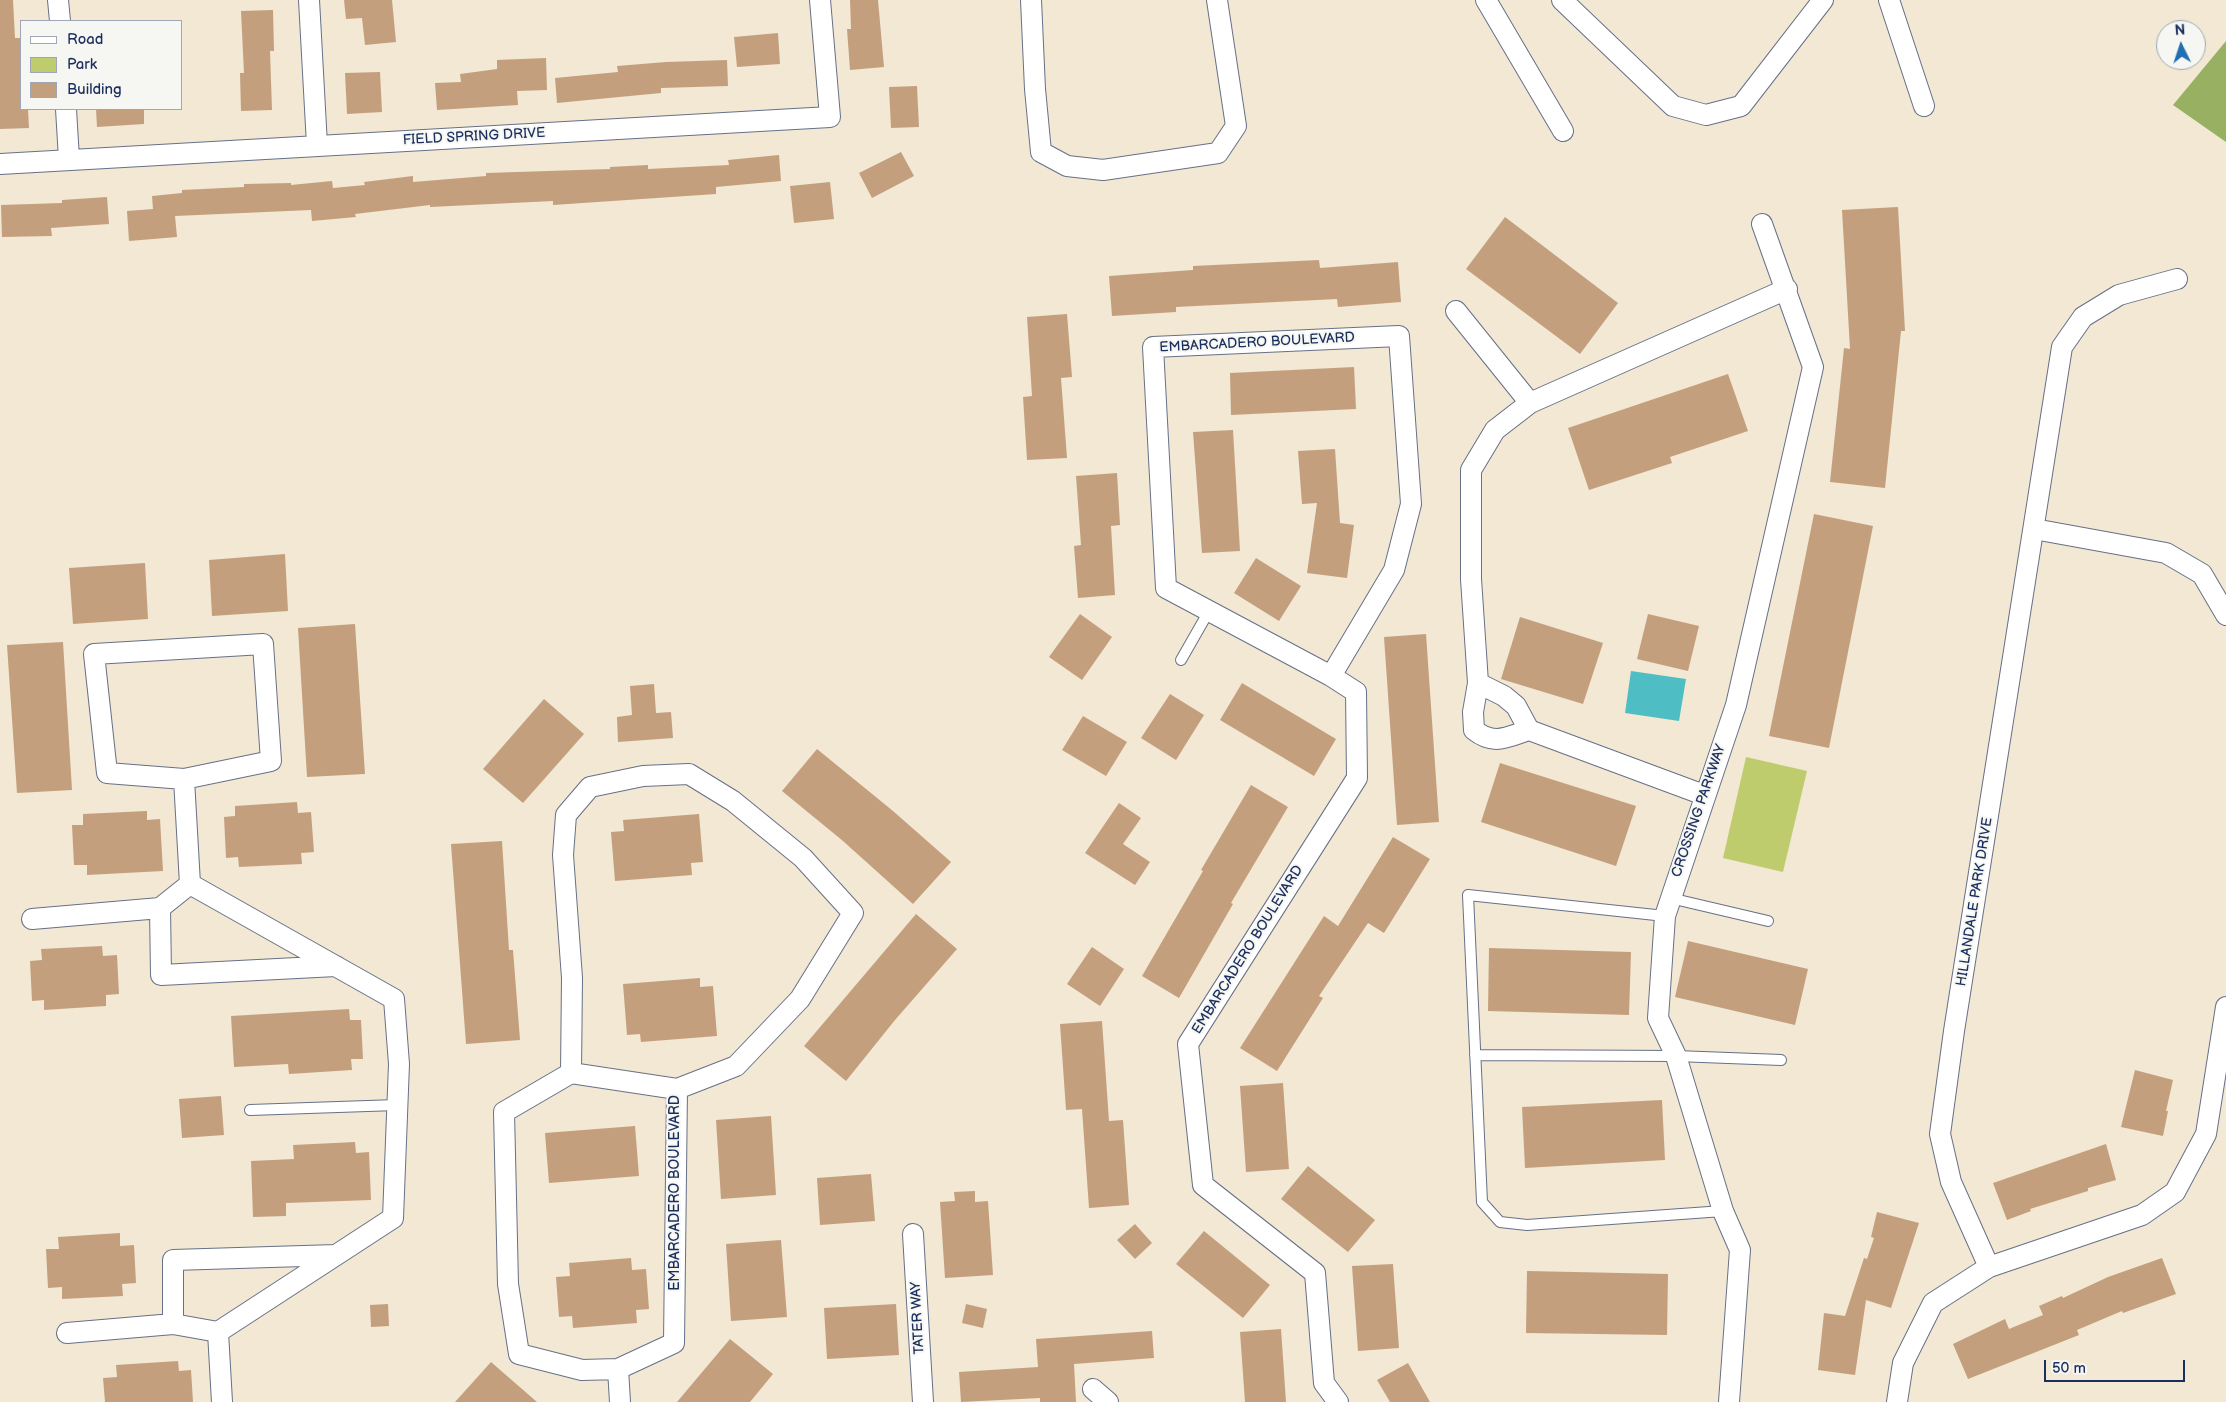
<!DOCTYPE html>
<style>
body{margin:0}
#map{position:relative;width:2226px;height:1402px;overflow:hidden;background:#f2e8d3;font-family:"Balsamiq Sans",sans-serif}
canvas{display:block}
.legend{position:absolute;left:20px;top:20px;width:162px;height:90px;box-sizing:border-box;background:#f6f6f2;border:1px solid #9ea6b7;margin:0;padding:6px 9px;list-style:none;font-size:15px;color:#1b2f5e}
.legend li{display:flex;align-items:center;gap:10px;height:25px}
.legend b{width:25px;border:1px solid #9ea6b7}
.north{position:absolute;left:2156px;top:20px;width:50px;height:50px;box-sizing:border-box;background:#f6f6f2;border:1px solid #9ea6b7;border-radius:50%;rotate:356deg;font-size:14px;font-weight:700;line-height:20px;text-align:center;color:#1b2f5e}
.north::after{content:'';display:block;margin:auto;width:18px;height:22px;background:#1f6fb2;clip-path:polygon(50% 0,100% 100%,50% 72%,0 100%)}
.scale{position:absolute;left:2044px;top:1360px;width:141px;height:22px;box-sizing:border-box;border:2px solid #1b2f5e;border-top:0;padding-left:6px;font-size:15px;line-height:18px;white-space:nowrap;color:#1b2f5e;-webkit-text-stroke:4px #f6f6f2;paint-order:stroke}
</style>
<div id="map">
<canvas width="2226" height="1402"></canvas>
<ul class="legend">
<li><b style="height:6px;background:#fff"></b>Road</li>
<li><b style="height:14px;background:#bfcc6e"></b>Park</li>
<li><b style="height:14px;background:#c49f7e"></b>Building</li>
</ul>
<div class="north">N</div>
<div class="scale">50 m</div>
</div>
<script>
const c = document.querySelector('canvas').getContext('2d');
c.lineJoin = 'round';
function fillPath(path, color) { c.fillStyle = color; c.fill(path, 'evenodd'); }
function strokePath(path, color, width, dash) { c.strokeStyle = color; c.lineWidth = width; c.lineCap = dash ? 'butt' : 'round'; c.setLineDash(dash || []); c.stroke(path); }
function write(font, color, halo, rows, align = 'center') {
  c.font = font + ' "Balsamiq Sans",sans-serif'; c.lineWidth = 4; c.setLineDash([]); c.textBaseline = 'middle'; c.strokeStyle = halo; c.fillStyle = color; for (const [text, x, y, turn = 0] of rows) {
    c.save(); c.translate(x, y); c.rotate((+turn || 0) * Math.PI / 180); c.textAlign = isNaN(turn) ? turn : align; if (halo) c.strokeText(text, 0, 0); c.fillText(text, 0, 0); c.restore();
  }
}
fillPath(new Path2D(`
 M1746 757 1807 771 1783 872 1723 858Z`), '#bfcc6e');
fillPath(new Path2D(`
 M2226 41V142L2173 105Z`), '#97b061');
fillPath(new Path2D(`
 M1631 671 1686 679 1679 721 1625 713Z`), '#4fbdc4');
fillPath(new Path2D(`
 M0 0H13L15 38H20L21 109H28L29 128 0 129Z
 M344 0H392L396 42 365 45 362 18 346 19Z
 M850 0H878L884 67 850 70 847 29H851Z
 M273 10 274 51H270L272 110 241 111 240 73H244L241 11Z
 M778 33 780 64 737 67 734 37Z
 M546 58 547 90 517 91 518 105 437 110 435 83 461 82 460 74 497 69V60Z
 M727 60 728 86 661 88V93L557 103 555 78 618 72 617 66 666 62Z
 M380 72 382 112 347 114 345 73Z
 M917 86 919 127 891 128 889 87Z
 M96 109H144V124L97 127Z
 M901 152 914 176 872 198 859 173Z
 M779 155 781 181 716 187V194L553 205V201L430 207V205L355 214 356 217 312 221 311 210 175 216 177 237 129 241 127 211 153 209 152 196 182 193V190L244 187V184L291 183V185L332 181 333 188 365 185 364 182 413 176V182L486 176V173L610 169V167L648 165V169L729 165 728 160Z
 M830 182 834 219 794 223 790 186Z
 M107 197 109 224 51 228 52 236 2 237 1 205 62 203V200Z
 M1898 207 1905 331H1901L1885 488 1830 482 1844 348 1850 349 1842 210Z
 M1505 217 1618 303 1580 354 1466 269Z
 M1319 260 1320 268 1398 262 1401 302 1338 307 1337 299 1176 307V312L1112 316 1109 276 1193 270V266Z
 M1067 314 1072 377 1061 378 1067 458 1027 460 1023 397 1032 396 1027 317Z
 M1354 367 1356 409 1231 415 1230 373Z
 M1728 374 1748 431 1670 457 1672 463 1589 490 1568 428Z
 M1233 430 1240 551 1202 553 1193 432Z
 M1335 449 1340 523 1354 525 1347 578 1307 573 1317 503 1302 504 1298 451Z
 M1117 473 1120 525 1111 526 1115 595 1078 598 1074 546 1081 545 1076 476Z
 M1814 514 1873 526 1829 748 1769 736Z
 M285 554 288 611 212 616 209 560Z
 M1256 558 1301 586 1279 621 1234 593Z
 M145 563 148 619 73 624 69 568Z
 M1080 614 1112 637 1082 680 1049 657Z
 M1648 614 1699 626 1688 671 1637 659Z
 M1520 617 1603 643 1583 704 1501 679Z
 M355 624 365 774 307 777 298 628Z
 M1426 634 1439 822 1397 825 1384 637Z
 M63 642 72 790 17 793 7 645Z
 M1242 683 1336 739 1314 776 1220 720Z
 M654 684 656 713 671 712 673 738 618 742 617 717 632 715 630 686Z
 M1170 694 1204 715 1176 760 1141 738Z
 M544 699 584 734 523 803 483 769Z
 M1083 716 1127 742 1106 776 1062 750Z
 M817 749 893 811 951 862 913 904 843 841 782 791Z
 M1500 763 1636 806 1616 866 1481 822Z
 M1251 785 1288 807 1231 903 1233 904 1179 998 1142 976 1203 871 1201 870Z
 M297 802 298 813 311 812 314 852 301 853 302 864 239 867 238 857 226 858 224 817 235 816V806Z
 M1119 803 1141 818 1123 844 1150 862 1135 885 1085 853Z
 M147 811V820L160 819 163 871 87 875V865H74L72 825H83V814Z
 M699 814 703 862 691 863 692 875 615 881 611 832 624 831 623 820Z
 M1393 837 1430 859 1384 933 1368 923 1319 996 1323 998 1277 1071 1240 1048 1324 916 1338 926Z
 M502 841 509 950H513L520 1040 466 1044 451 844Z
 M916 914 957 949 895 1020 846 1081 804 1046Z
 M1688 941 1808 969 1795 1025 1675 997Z
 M102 946 103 956 117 955 119 994 106 995V1006L44 1010V1000L32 1001 30 961 42 960 41 949Z
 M1092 947 1124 969 1100 1006 1067 984Z
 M1489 948 1631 952 1629 1015 1488 1011Z
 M700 978V987L713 986 717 1036 641 1042 640 1034 627 1035 623 984Z
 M349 1009 350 1020H361L363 1059H351L352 1070 289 1074 288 1064 234 1067 231 1016Z
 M1102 1021 1109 1121 1123 1120 1129 1205 1089 1208 1082 1109 1066 1110 1060 1024Z
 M2135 1070 2173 1080 2166 1111H2168L2163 1136 2121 1127Z
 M1283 1083 1289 1169 1246 1172 1240 1086Z
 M221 1096 224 1135 182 1138 179 1099Z
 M1662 1100 1665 1160 1525 1168 1522 1107Z
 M771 1116 776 1195 721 1199 716 1120Z
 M635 1126 639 1176 549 1183 545 1133Z
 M355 1142 356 1153 369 1152 371 1200 286 1203V1216L253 1217 251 1161 294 1159 293 1145Z
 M2106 1144 2116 1180 2088 1188V1191L2030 1209 2031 1211 2007 1220 1993 1183Z
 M1308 1166 1375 1220 1348 1252 1281 1199Z
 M871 1174 875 1221 820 1225 817 1178Z
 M975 1191V1202L988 1201 993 1275 945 1278 940 1202 955 1201 954 1192Z
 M1877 1212 1919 1223 1891 1308 1866 1300 1855 1375 1818 1370 1824 1313 1845 1316 1864 1258 1867 1259 1874 1238 1871 1237Z
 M1135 1224 1152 1243 1135 1259 1117 1240Z
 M1204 1231 1270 1285 1243 1318 1176 1264Z
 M120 1233V1246L134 1245 136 1283 122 1284 123 1296 62 1299V1287L48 1288 46 1249H59L58 1237Z
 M781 1240 787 1317 731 1321 726 1244Z
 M631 1258 632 1270 646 1269 649 1309 636 1310 637 1323 573 1328 572 1316 559 1317 556 1277 570 1276 569 1263Z
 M2162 1258 2176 1294 2123 1313 2122 1311 2077 1330 2079 1335 1968 1379 1953 1344 2005 1319 2009 1329 2043 1315 2039 1306 2062 1296 2063 1298 2108 1277Z
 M1393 1264 1399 1348 1358 1351 1352 1266Z
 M1527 1271 1668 1274 1667 1335 1526 1333Z
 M388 1304 389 1326 371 1327 370 1305Z
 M896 1304 899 1355 827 1359 824 1308Z
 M966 1304 987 1309 983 1328 962 1323Z
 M1281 1329 1286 1402H1245L1240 1332Z
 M1152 1331 1154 1358 1074 1364 1076 1402H1040V1398L961 1402 959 1372 1038 1367 1036 1339Z
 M730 1339 773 1374 750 1402H677Z
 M178 1361 179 1371 191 1370 193 1402H105L103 1378 117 1377 116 1365Z
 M491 1362 537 1402H455Z
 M1408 1363 1430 1402H1390L1377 1380Z`), '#c49f7e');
const service = new Path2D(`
 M1181 660 1209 611
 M1670 898 1768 921
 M1665 916 1468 895 1482 1202 1500 1222 1527 1225 1723 1211
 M1475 1055 1676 1056 1781 1060
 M250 1110 397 1105`);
const minor = new Path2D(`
 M58 0 60 21
 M309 0 317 145
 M1031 0 1035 89 1041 152 1067 166 1103 170 1218 153 1236 126 1217 0
 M1486 0 1563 131
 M1562 0 1673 106 1706 115 1741 106 1823 0
 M1889 0 1924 106
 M66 109 69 159
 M0 164 830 117 820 0
 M1456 311 1530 403 1787 289
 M2034 529 2166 553 2202 574 2226 615
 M263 644 271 761 184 779 107 773 94 654Z
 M1331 676 1166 588 1153 347 1399 336 1411 504 1394 570 1331 676 1356 692 1357 778 1188 1044 1203 1185 1315 1273 1324 1383 1338 1402
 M1478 683 1504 696 1516 706 1529 730 1704 795
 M1529 730C1507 737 1494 746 1474 730L1473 712 1478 683 1471 579V470L1495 430 1530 403
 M184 779 190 884 394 999 399 1064 393 1218 218 1332 222 1402
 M190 884 160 908 161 975 336 966
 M32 919 160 908
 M571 1073 572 978 563 855 566 815 590 787 643 776 689 774 733 801 803 858 853 913 800 999 736 1066 677 1089
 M571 1073 677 1089 674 1343 618 1369 582 1370 519 1354 508 1284 504 1112Z
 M913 1234 923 1402
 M1989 1267 2142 1215 2175 1192 2206 1134 2226 1007
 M218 1332 173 1324V1260L336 1255
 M67 1333 173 1324
 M618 1369 620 1402
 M1093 1389 1108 1402
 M1729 1402 1740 1250 1723 1211 1676 1056 1658 1018 1665 916 1736 705 1813 367 1762 224
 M1897 1402 1903 1363 1933 1303 1989 1267 1951 1182 1940 1134 1954 1031 2062 347 2083 317 2119 295 2177 279`);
strokePath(service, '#667087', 12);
strokePath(minor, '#667087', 22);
strokePath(service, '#fff', 10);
strokePath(minor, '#fff', 20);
write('14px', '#1b2f5e', '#f6f6f2', [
 ["FIELD SPRING DRIVE",474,137,-3],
 ["EMBARCADERO BOULEVARD",1257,343,-3],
 ["CROSSING PARKWAY",1699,811,-71],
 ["HILLANDALE PARK DRIVE",1975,902,-81],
 ["EMBARCADERO BOULEVARD",1248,950,-58],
 ["EMBARCADERO BOULEVARD",675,1193,-90],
 ["TATER WAY",918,1318,-93]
]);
</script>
